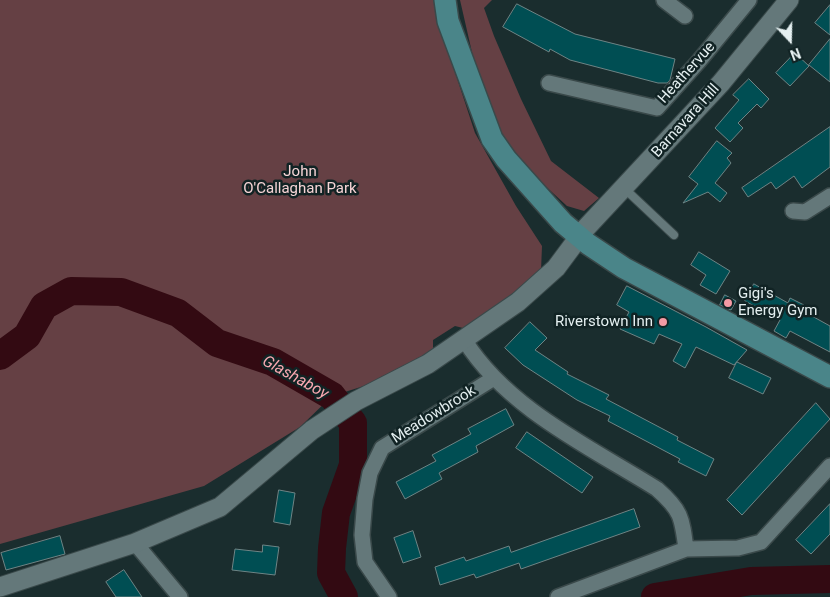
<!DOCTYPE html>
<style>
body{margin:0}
#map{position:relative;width:830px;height:597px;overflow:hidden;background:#1a2d2e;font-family:Roboto,sans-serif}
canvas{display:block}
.north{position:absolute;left:765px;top:15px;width:50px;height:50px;-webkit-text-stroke:4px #112324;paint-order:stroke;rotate:159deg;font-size:14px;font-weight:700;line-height:20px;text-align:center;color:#e4eff0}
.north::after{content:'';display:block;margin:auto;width:18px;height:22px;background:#e4eff0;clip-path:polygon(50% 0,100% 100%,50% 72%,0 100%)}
</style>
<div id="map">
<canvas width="830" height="597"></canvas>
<div class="north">N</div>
</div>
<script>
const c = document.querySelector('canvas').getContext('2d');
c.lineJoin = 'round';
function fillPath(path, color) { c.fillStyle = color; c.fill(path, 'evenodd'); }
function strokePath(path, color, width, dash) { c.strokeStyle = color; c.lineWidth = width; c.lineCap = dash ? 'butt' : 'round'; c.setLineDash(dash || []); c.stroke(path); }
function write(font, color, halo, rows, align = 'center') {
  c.font = font + ' Roboto,sans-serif'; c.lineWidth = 5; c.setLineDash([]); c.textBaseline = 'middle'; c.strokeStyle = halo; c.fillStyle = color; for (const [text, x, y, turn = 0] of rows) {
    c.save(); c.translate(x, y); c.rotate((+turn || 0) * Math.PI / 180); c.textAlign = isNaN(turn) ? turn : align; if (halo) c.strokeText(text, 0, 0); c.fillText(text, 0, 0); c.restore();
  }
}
fillPath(new Path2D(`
 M0 0H434L437 17 475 133 516 206 542 246 541 271 471 330 455 326 433 340V357L364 386 332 396 300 427 204 486 0 544ZM71 291H93L31 330 44 306ZM96 291 121 292 217 343 273 362 326 393Z
 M460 0H492L484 8 494 36 521 99 551 161 599 198 584 211 567 206 517 160 503 143 482 96Z`), '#654044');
strokePath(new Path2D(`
 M0 356 27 336 44 306 71 291 121 292 178 313 217 343 273 362 332 396 353 423V465L336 513 332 548 331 573 344 597
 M655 597 751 581 830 579`), '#330a12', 28);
const building = new Path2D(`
 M517 4 575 34 675 59 670 80 667 83H658L570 60 550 49 549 52 503 27Z
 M830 5V35L815 23Z
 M830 39V82L809 65Z
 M795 53 809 66 790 86 776 73Z
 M749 79 769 99 761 108 757 104 738 123 743 128 730 142 715 128 739 100 733 95Z
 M830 127V167L802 188 794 176 776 189 771 182 748 197 742 188Z
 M717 141 732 153 727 158 731 163 715 183 727 193 720 202 708 192 683 203 698 184 689 177Z
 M699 252 730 271 716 294 700 285 706 275 691 265Z
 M754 284 788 303 790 298 804 305 801 310 830 326V352L790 331 786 338 774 331 780 320 745 301Z
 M627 286 706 327 747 350 734 365 696 347 685 368 673 361 682 344 659 334 654 344 620 329 629 312 617 305Z
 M725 295 736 301 731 310 720 305Z
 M530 322 547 338 535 350 568 372 567 374 609 395 606 399 678 437 677 440 714 459 706 476 678 462 680 459 608 421 610 416 577 400 523 365 505 348Z
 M737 362 771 378 763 394 729 378Z
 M816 403 830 419 742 515 727 500Z
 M506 409 514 425 476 446 478 452 439 473 442 479 405 499 396 482 436 461 432 455 471 434 468 429Z
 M527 432 593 477 582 493 516 448Z
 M279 490 295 493 290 525 274 522Z
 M830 504V534L811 554 796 540Z
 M634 509 640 527 521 569 519 563 476 578 474 574 440 585 435 567 464 557 466 561 509 546 511 552Z
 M413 531 421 557 403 563 394 538Z
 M60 536 65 554 6 570 1 553Z
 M263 545 279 547 275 575 232 570 235 549 262 552Z
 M124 570 142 597H116L106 582Z`);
fillPath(building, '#004e53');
strokePath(building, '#6e8485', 1);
const service = new Path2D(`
 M625 189 674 235`);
const minor = new Path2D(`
 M664 0 685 16
 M549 83 657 108 699 61 749 0
 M793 211 805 212 830 196
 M465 341C508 409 590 447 657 489 681 510 682 517 686 549
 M135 543 180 597
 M389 597 365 562 362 535 365 499 370 473 382 448 494 378
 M558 597 686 549 738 548 761 542 830 466`);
const tertiary = new Path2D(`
 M0 587 135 543 220 507 312 430 356 401 428 364 518 302 556 268 585 229 721 83 789 0`);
const secondary = new Path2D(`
 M445 0 448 21 492 139 506 159 563 223 588 244 624 268 830 377`);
strokePath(service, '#3a494a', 10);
strokePath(minor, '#3a494a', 18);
strokePath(tertiary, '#3a494a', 21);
strokePath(secondary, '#3a494a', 24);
strokePath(service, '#64787a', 8);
strokePath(minor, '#64787a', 15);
strokePath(tertiary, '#64787a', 19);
strokePath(secondary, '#4a8589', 21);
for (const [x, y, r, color] of [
 [728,303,5,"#f49aa4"],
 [663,322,5,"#f49aa4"]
]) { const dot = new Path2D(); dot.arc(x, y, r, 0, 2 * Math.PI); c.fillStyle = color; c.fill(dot); strokePath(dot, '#112324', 2); }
write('15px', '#e4eff0', '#112324', [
 ["Heathervue",687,73,-48],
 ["Barnavara Hill",686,121,-48],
 ["Meadowbrook",434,415,-32]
]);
write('15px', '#f6d4d6', '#112324', [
 ["John",300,172],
 ["O'Callaghan Park",300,189]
]);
write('15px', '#e4eff0', '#112324', [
 ["Gigi's",738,294],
 ["Energy Gym",738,311],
 ["Riverstown Inn",653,322,"right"]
], 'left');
write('italic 16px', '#f9a8b1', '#112324', [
 ["Glashaboy",295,378,29]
]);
</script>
